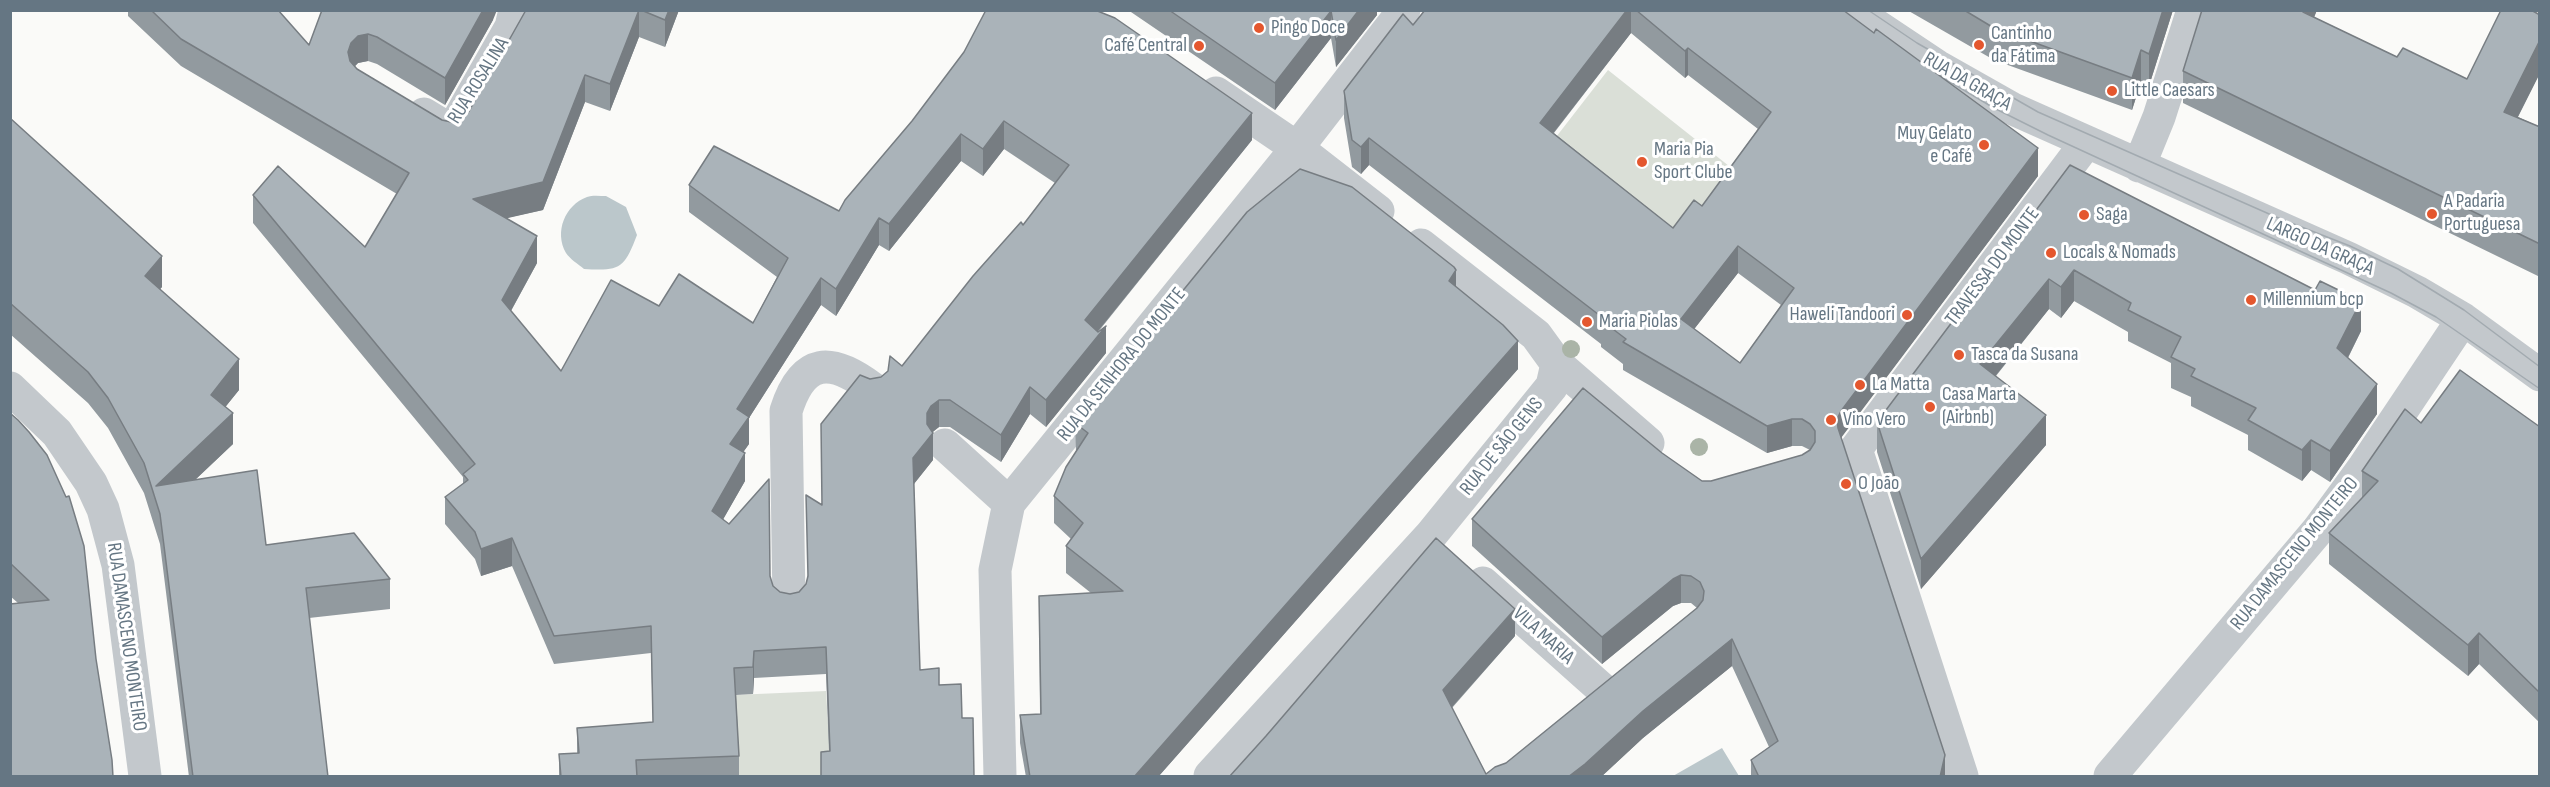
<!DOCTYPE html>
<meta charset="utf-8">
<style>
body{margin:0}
#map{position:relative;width:2550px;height:787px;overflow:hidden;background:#fafaf8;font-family:"Sofia Sans Condensed",sans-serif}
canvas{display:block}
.frame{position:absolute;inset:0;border:12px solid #657683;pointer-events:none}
</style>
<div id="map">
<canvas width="2550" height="787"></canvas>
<div class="frame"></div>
</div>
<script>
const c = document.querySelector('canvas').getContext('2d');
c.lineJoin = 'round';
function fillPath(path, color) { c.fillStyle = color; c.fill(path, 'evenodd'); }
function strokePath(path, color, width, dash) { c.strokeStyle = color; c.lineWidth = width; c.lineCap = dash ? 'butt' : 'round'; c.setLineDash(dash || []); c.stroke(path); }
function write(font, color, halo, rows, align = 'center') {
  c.font = font + ' "Sofia Sans Condensed",sans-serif'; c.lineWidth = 6; c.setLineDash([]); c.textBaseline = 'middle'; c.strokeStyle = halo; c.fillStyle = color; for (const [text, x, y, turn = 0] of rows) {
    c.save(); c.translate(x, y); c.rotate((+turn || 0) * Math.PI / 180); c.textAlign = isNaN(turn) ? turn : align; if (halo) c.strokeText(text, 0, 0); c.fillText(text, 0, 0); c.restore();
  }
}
fillPath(new Path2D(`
 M1608 70 1734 170 1672 249 1546 150Z
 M826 691 828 723 850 776H738L734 695Z`), '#dadfd7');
fillPath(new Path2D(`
 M606 196 626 207 637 235C624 269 620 271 584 269 578 264 570 259 566 253 554 232 565 205 587 197 592 195 600 196 606 196Z
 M1722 748 1739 776H1673Z`), '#bbc7cb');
strokePath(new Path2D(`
 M1853 10 1937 66 2013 109 2348 258 2417 292 2463 319 2540 375
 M1216 93 1297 148 1378 211
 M424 114 452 131 511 27 515 10
 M2139 166 2159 117 2193 10
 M1557 364 1648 443
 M10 388 57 433 91 483 103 509 118 565 145 776
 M945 445 1009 503
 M1483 583 1602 689
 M789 603 786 411C803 357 831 357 872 388
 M1000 776 995 570 1009 503 1297 148 1404 10
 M1210 776 1431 535 1552 386 1557 364 1536 335 1421 245
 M1962 776 1856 449 2086 143
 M2110 776 2318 530 2364 467 2463 319`), '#c3c8cc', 33);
strokePath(new Path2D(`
 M1868 10 1917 43 2038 112 2276 217 2350 246 2398 269 2464 310 2540 367
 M1925 67 1994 108 2048 135 2391 293 2436 317 2540 389`), '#a2aab0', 1.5);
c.fillStyle = '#aab4a7';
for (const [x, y] of [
 [1571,349],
 [1699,447]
]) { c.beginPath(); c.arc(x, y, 9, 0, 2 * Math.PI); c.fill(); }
fillPath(new Path2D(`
 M128 10H278L309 45 322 10 493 20 445 105 377 64 368 61 358 63 355 66 357 69 442 120 451 122 461 120 468 113 526 10H679L665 47 639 37 610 111 585 102 543 210 506 218 537 263 511 311 561 371 659 306 753 323 777 277 689 212V185L839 211 912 121 964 52 1252 140 1098 332 1106 353 1046 427 1030 414 1001 462 950 427H939L933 432V460L914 484 920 670 939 685 962 718 974 777H821V752L829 751 826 674 754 678 753 694 736 695 739 756V777H559V754L577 753V728L653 723 651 653 554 664 512 566 481 576 475 559 445 524V497L463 484V477L253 223V195L365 247 397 194 181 66 128 16ZM1004 149 1055 183 1023 225 902 366 881 377 870 379 822 505 806 584 799 592 790 594 780 592 773 586 770 576 723 519 745 481 743 452 749 444V418L821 305 836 316 879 245 889 251 961 161 983 176Z
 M1128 10H1377V15L1336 67 1331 38 1275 110Z
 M1425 10H1843L2038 176 1841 437 1945 777H1751V760L1769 747 1732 666 1643 738 1601 777H1229L1515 636 1452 708 1486 774 1506 763 1697 608 1691 603H1681L1673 606 1602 664 1472 546V519L1662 453 1702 481H1711L1802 455 1810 450 1802 446H1792L1767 453 1623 370V364L1601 347V344L1369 165 1361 174 1352 167 1344 118V91L1413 25ZM1631 33 1685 78 1688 75 1758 129 1702 206 1673 228 1554 133ZM1738 273 1781 305 1740 363 1694 329Z
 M1907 10H2173L2149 86 2141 82 2132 110 1994 60Z
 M2202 10H2317L2314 17 2397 57 2467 79 2540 15V73L2518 117 2540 127V277L2183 103V71Z
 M10 118 162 287 160 289 239 390 225 407 233 444 195 480 266 545 390 579V609L309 618 328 777H189L160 544 144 493 108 428 88 403 10 334Z
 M2070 165 2361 331 2348 358 2377 414 2330 482 2311 470 2302 481 2248 450V435L2191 406V397L2171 388V363L2128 341V332L2074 301 2061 318 2049 309 1996 376 2046 445 1921 589 1877 452V422Z
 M1456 287 1518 369 1158 777H1026L1020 743V715L1040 714 1039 596 1091 593 1066 573V546L1071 539 1054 523V496L1076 451 1075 423Z
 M10 413 96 659 18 603 10 596Z
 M2421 423 2540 427V723L2479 664 2468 676 2329 564V533L2362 498V471Z`), '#929a9f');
fillPath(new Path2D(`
 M483 10H497L493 20 445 105V78Z
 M639 10V37L610 111V84Z
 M669 10H679L665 47V20Z
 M1359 10H1377V15L1336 67V40Z
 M1627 10H1631V33L1540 150V123Z
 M2163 10H2173L2149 86V54Z
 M2304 10H2317L2303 45V12Z
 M1331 11V38L1275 110V83Z
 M368 34V61L358 63 351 70 348 52 351 43 358 36Z
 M2540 40V73L2504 144V112Z
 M1688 48V75L1685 78V51Z
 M2141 50V82L2132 110V78Z
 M585 75V102L543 210 473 226V199Z
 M1252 113V140L1085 347V320Z
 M1004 121V149L983 176V149Z
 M961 134V161L889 251V224Z
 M1369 138V165L1361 174V147Z
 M2038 148V176L1841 438 1837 446V419L1841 411Z
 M879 218V245L836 316V289Z
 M537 236V263L502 327V300Z
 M1738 246V273L1681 346V319Z
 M162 256V287L145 306V276Z
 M1456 270V297L1449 281Z
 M2074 270V301L2061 318V287Z
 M821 278V305L749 418V444L730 471V444L737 409Z
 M2049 279V309L1980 395V364Z
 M2361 301V331L2337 379V348Z
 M1106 326V353L1046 427V400Z
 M1518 341V369L1158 777H1134Z
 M239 359V390L211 425V395Z
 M2377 384V414L2330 482V451Z
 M1030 387V414L1001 462V435Z
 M939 400V427L931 433 927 440V413L931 406Z
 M233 413V444L160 513 156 486Z
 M2046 415V445L1921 589V559Z
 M1792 419V446L1767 453V426Z
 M933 433V460L913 485V458Z
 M2311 440V470L2302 481V450Z
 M745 453V481L712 539V511Z
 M512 538V566L481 576V549Z
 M1681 575V603L1673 606 1602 664V637L1673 579Z
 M1515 609V636L1443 717V690Z
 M2479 633V664L2468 676V645Z
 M1732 639V666L1643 738 1601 777H1568L1643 711Z
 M754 651V678L753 694V667Z
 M1945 755V777H1940Z`), '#777d82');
const building = new Path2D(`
 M151 10H278L309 45 322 10H483L445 78 377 37 368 34 358 36 351 43 348 52 350 61 357 69 442 120 451 122 461 120 468 113 526 10H639L610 84 585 75 543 182 473 199 537 236 502 300 561 371 611 280 659 306 679 274 753 323 788 258 689 185 714 146 839 211 845 200 912 121 964 52 986 10H1095L1115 18 1252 113 1085 320 1098 332 1106 326 1046 400 1030 387 1001 435 950 400H939L931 406 927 413V424L933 433 913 458 920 670 939 668V685L961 684 962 718H973L974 777H821V752L830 751 826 647 754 651 753 667 734 668 739 756 636 760 637 777H561L559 754 579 753 577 728 653 722 651 626 554 636 512 538 481 549 475 532 445 497 468 480 463 474 475 464 253 195 278 166 365 247 409 173 181 39ZM1004 121 1069 165 1023 225 1021 222 973 276 902 366 890 356 888 371 881 377 870 379 860 375 821 424 822 505 806 495 808 576 806 584 799 592 790 594 780 592 773 586 770 576 769 479 729 524 712 511 745 453 730 444 749 417 737 409 821 278 836 289 879 218 889 224 961 134 983 149Z
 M641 10H669L665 20Z
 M1169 10H1359L1336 40 1331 11 1275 83Z
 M1425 10H1627L1540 123 1673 228 1694 200 1702 206 1771 112 1688 48 1685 51 1636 10H1843L1874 33 1876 29 2038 148 1841 411 1837 419 1838 428 1945 755 1940 777H1759L1751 760 1778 741 1732 639 1643 711 1585 764 1568 777H1229L1266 736 1436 538 1515 609 1443 690 1486 774 1495 767 1506 763 1697 608 1703 600 1704 591 1700 582 1691 576 1681 575 1673 579 1602 637 1472 519 1583 388 1662 453 1702 481H1711L1802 455 1810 450 1815 442V431L1810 424 1802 419H1792L1767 426 1623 342 1626 339 1601 320 1603 318 1369 138 1361 147 1352 140 1344 91 1403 14 1413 25ZM1738 246 1794 288 1740 363 1681 319Z
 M1964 10H2163L2149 54 2141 50 2132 78 1994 28Z
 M2202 10H2304L2303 12 2397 57 2403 48 2467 79 2501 10H2531L2540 15V40L2504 112 2540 127V244L2183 71Z
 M10 118 162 256 145 276 239 359 211 395 233 413 156 486 257 470 266 545 354 533 390 579 306 588 328 777H193L160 514 144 463 108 398 88 372 10 303Z
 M2070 165 2315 290 2320 281 2361 301 2337 348 2377 384 2330 451 2311 440 2302 450 2248 420 2256 408 2191 376 2195 369 2171 357 2181 337 2128 310 2131 303 2074 270 2061 287 2049 279 1980 364 2046 415 1921 559 1877 422Z
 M1300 169 1352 187 1454 267 1456 270 1449 281 1503 325 1518 341 1134 777H1030L1020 715 1041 714 1039 596 1123 591 1066 546 1083 523 1054 496 1066 467 1088 433 1075 423 1247 212Z
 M2460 370 2540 427V693L2479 633 2468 645 2329 533 2378 481 2362 471 2405 409 2421 423Z
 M10 413 18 420 29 432 47 455 66 497 69 496 84 546 96 659 112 760 113 777H10V604L49 600 10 563Z`);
fillPath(building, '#aab3b9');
strokePath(building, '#777d82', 1.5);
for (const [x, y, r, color] of [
 [1259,28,6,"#e4572e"],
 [1979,45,6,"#e4572e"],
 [1199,46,6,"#e4572e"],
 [2112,91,6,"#e4572e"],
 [1984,145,6,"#e4572e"],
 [1642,162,6,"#e4572e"],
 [2432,214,6,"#e4572e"],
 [2084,215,6,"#e4572e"],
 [2051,253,6,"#e4572e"],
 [2251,300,6,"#e4572e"],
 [1907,315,6,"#e4572e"],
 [1587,322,6,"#e4572e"],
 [1959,355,6,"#e4572e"],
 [1860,385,6,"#e4572e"],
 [1930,407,6,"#e4572e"],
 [1831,420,6,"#e4572e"],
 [1846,484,6,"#e4572e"]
]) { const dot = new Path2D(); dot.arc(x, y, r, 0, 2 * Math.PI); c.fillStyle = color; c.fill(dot); strokePath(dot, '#fff', 2); }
write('20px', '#657683', '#fff', [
 ["Pingo Doce",1271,28],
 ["Cantinho",1991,34],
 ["da Fátima",1991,57],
 ["Café Central",1187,46,"right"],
 ["Little Caesars",2124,91],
 ["Muy Gelato",1972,134,"right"],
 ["e Café",1972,157,"right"],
 ["Maria Pia",1654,150],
 ["Sport Clube",1654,173],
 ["A Padaria",2444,202],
 ["Portuguesa",2444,225],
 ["Saga",2096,215],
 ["Locals & Nomads",2063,253],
 ["Millennium bcp",2263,300],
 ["Haweli Tandoori",1895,315,"right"],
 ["Maria Piolas",1599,322],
 ["Tasca da Susana",1971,355],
 ["La Matta",1872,385],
 ["Casa Marta",1942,395],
 ["(Airbnb)",1942,418],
 ["Vino Vero",1843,420],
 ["O João",1858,484]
], 'left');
write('20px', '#657683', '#fff', [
 ["RUA ROSALINA",479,81,-58],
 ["RUA DA GRAÇA",1967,82,30],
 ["LARGO DA GRAÇA",2320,247,24],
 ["TRAVESSA DO MONTE",1993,267,-53],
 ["RUA DA SENHORA DO MONTE",1122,365,-51],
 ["RUA DE SÃO GENS",1502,447,-51],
 ["RUA DAMASCENO MONTEIRO",2295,554,-51],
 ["VILA MARIA",1543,636,42],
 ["RUA DAMASCENO MONTEIRO",126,637,82]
]);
</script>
